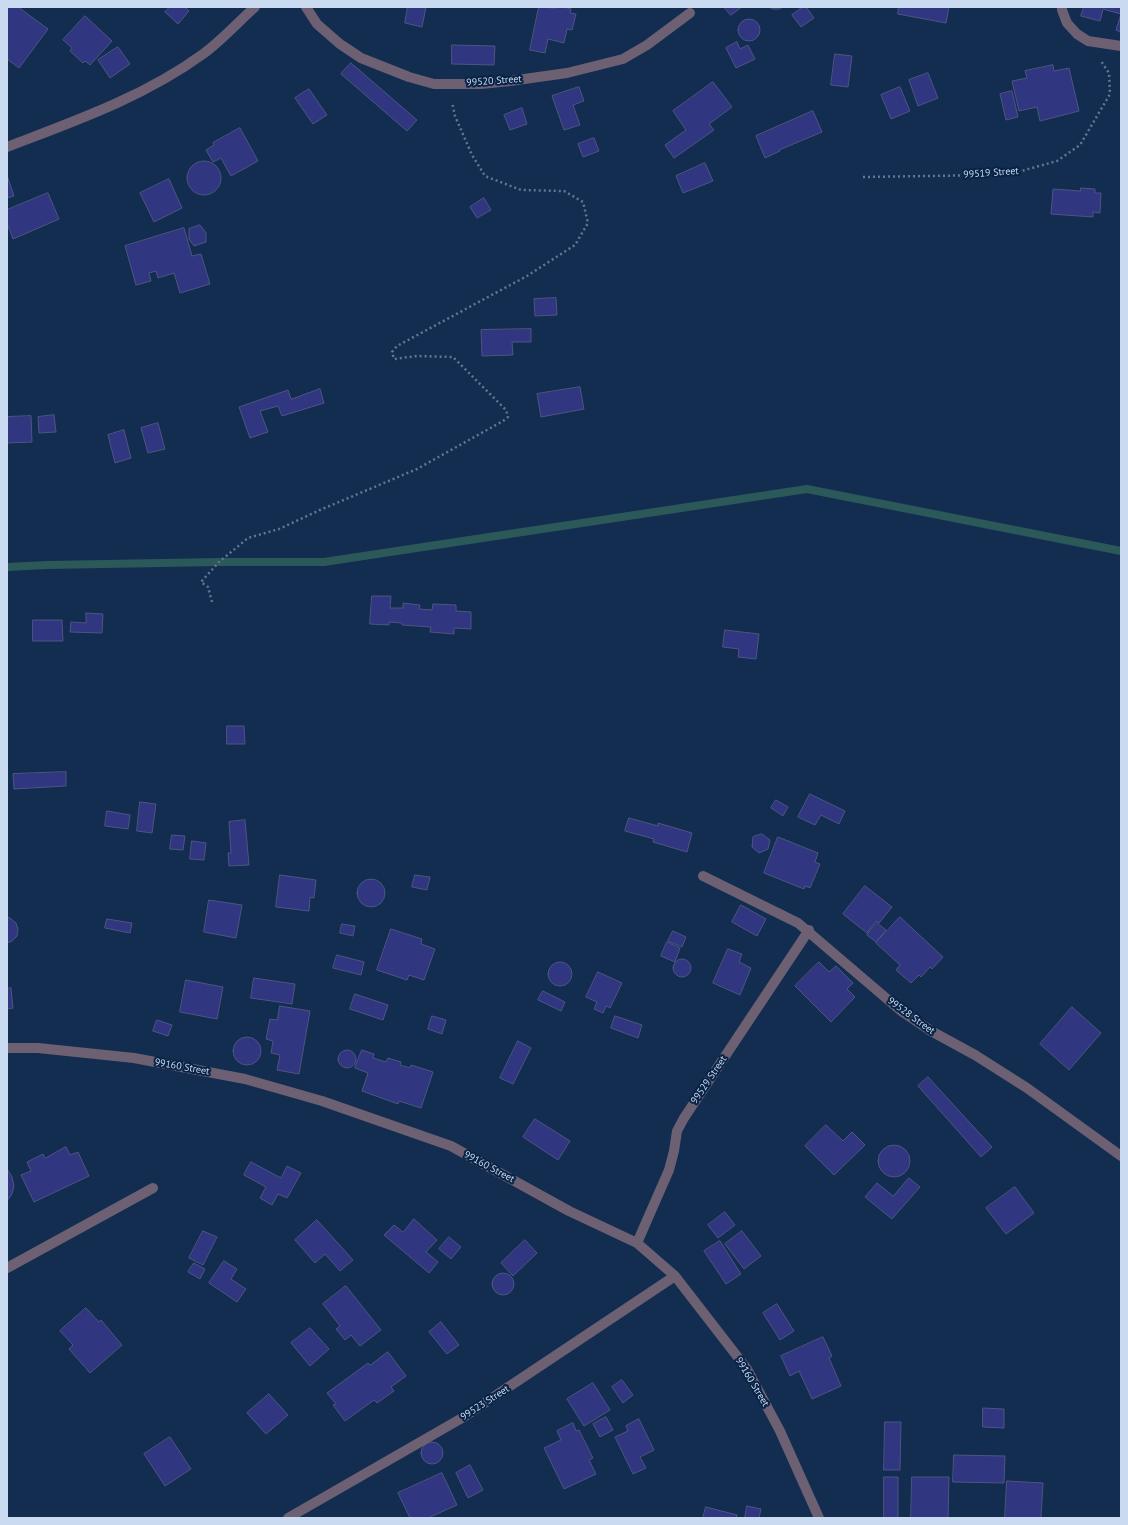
<!DOCTYPE html>
<style>
body{margin:0}
#map{position:relative;width:1128px;height:1525px;overflow:hidden;background:#122d50;font-family:"PT Sans",sans-serif}
canvas{display:block}
.frame{position:absolute;inset:0;border:8px solid #cadbf1;pointer-events:none}
</style>
<div id="map">
<canvas width="1128" height="1525"></canvas>
<div class="frame"></div>
</div>
<script>
const c = document.querySelector('canvas').getContext('2d');
c.lineJoin = 'round';
function strokePath(path, color, width, dash) { c.strokeStyle = color; c.lineWidth = width; c.lineCap = dash ? 'butt' : 'round'; c.setLineDash(dash || []); c.stroke(path); }
function fillPath(path, color) { c.fillStyle = color; c.fill(path, 'evenodd'); }
function write(font, color, halo, rows, align = 'center') {
  c.font = font + ' "PT Sans",sans-serif'; c.lineWidth = 4; c.setLineDash([]); c.textBaseline = 'middle'; c.strokeStyle = halo; c.fillStyle = color; for (const [text, x, y, turn = 0] of rows) {
    c.save(); c.translate(x, y); c.rotate((+turn || 0) * Math.PI / 180); c.textAlign = isNaN(turn) ? turn : align; if (halo) c.strokeText(text, 0, 0); c.fillText(text, 0, 0); c.restore();
  }
}
strokePath(new Path2D(`
 M7 567 47 565 219 562H324L807 489 1121 551`), '#2b5858', 8);
const building = new Path2D(`
 M9 7H18L48 29 19 68 7 59V10Z
 M170 7H185L189 11 178 24 165 12Z
 M408 7H426L422 27 405 23Z
 M539 7 554 8 564 7 571 9 570 13 576 14 572 30 567 29 564 43 548 39 545 53 530 50Z
 M724 7H742L731 15Z
 M769 7H783L779 9H773Z
 M803 7H806L814 18 801 27 792 15Z
 M899 7H949L946 23 898 14Z
 M1084 7H1121V32L1116 30 1121 14 1103 9 1100 21 1081 16Z
 M85 16 112 41 90 65 85 61 83 63 70 51 72 48 63 40Z
 M738 30a11 11 0 1 1 22 0a11 11 0 1 1-22 0Z
 M737 42 740 49 748 45 755 59 736 68 726 48Z
 M452 45 495 46 494 65 452 64Z
 M118 47 130 64 110 78 98 60Z
 M835 54 852 56 848 87 831 85Z
 M351 63 417 120 407 131 341 74Z
 M1053 65 1054 71 1069 68 1079 111 1040 121 1037 107 1019 111 1012 81 1027 78 1025 71Z
 M928 73 938 98 918 106 909 80Z
 M713 82 732 107 709 124 714 130 674 158 665 145 686 130 673 111Z
 M579 87 584 101 573 105 580 125 564 130 552 96Z
 M900 87 910 111 891 119 881 95Z
 M309 89 327 115 313 124 295 98Z
 M1012 91 1018 117 1006 120 1000 94Z
 M522 108 527 124 510 130 504 115Z
 M813 111 822 132 779 150 780 151 765 158 756 136Z
 M240 128 258 161 231 176 221 158 213 162 206 150 214 145 213 143Z
 M594 138 599 151 583 157 578 144Z
 M187 178a17 17 0 1 1 34 0a17 17 0 1 1-34 0Z
 M705 163 713 181 683 193 676 176Z
 M7 175 14 196 7 198Z
 M169 179 182 208 154 222 140 193Z
 M1081 188 1095 189V193H1101L1100 213 1093 212V217L1051 214 1053 189 1080 191Z
 M48 193 59 219 13 239 7 223V210Z
 M484 198 491 210 477 218 470 207Z
 M200 225 206 233V242L194 246 189 239V229Z
 M184 228 192 256 201 254 210 284 180 293 174 273 158 278 156 271 149 273 151 281 136 285 125 246Z
 M556 298 557 315 535 316 534 299Z
 M531 329V342H512L513 355 482 356 481 330Z
 M580 387 584 409 541 417 537 394Z
 M320 389 324 403 282 416 278 406 260 411 268 432 250 438 239 407 288 390 291 399Z
 M54 415 56 432 39 433 38 417Z
 M31 416 32 442 7 443V417Z
 M158 423 165 449 148 453 141 428Z
 M124 430 131 458 115 463 108 435Z
 M372 596H391L390 608H403V603L420 605 419 609 432 610 433 604 456 605V611L471 612V629L454 628V634L430 632 431 627 402 625V623L389 622V625L370 624Z
 M86 613 103 614 102 633 70 632 71 622 86 623Z
 M33 620H62L63 641H33Z
 M725 630 759 634 756 659 738 657 739 649 723 647Z
 M227 726H244L245 744H227Z
 M66 772V786L14 789 13 774Z
 M810 794 845 811 839 824 821 815 815 825 798 817Z
 M776 800 788 807 783 816 771 808Z
 M140 802 156 804 152 833 137 831Z
 M107 811 130 815 128 829 105 826Z
 M629 818 658 826V823L692 833 687 852 653 842 654 839 625 831Z
 M245 820 249 865 229 866 228 853H231L229 822Z
 M762 834 770 840 768 849 759 853 752 847 753 837Z
 M172 835 185 836 183 850 170 849Z
 M778 837 818 853 815 862 820 864 810 888 805 886 804 889 764 873Z
 M192 841 206 843 204 860 190 859Z
 M280 875 316 880 314 898 310 897 309 911 276 907Z
 M415 875 430 877 427 890 412 887Z
 M357 893a14 14 0 1 1 28 0a14 14 0 1 1-28 0Z
 M865 886 892 907 879 923 876 921 867 933 843 914Z
 M209 900 242 905 236 938 204 932Z
 M741 905 766 919 757 936 732 922Z
 M7 917 10 918 16 923 18 929 17 936 12 941 7 943Z
 M900 917 943 957 932 969 930 967 921 977 919 975 911 983 896 970 900 965 876 943Z
 M107 919 132 923 130 933 105 928Z
 M877 923 886 930 876 942 867 935Z
 M342 924 355 926 353 936 340 933Z
 M391 929 422 939 421 944 435 949 424 980 409 975 407 980 377 970Z
 M673 931 686 937 682 947 668 941Z
 M667 942 680 948 675 962 661 956Z
 M728 949 742 954 739 962 751 968 740 995 713 983Z
 M337 955 364 962 361 975 333 968Z
 M673 968a9 9 0 1 1 18 0a9 9 0 1 1-18 0Z
 M819 962 829 972 836 966 853 983 847 989 855 997 831 1022 795 986Z
 M548 974a12 12 0 1 1 24 0a12 12 0 1 1-24 0Z
 M598 972 622 983 610 1008 606 1006 603 1013 594 1009 597 1002 586 997Z
 M254 978 295 984 292 1004 251 998Z
 M186 980 223 987 217 1019 180 1012Z
 M11 988 13 1008 7 1009V989Z
 M543 991 565 1002 561 1011 538 1000Z
 M355 994 388 1005 383 1020 350 1009Z
 M280 1006 310 1011 299 1074 277 1070 280 1055 271 1053 273 1041 266 1039 270 1019 277 1020Z
 M1072 1007 1101 1033 1069 1070 1040 1044Z
 M432 1016 446 1020 442 1034 428 1029Z
 M615 1016 642 1025 638 1038 611 1028Z
 M157 1020 172 1025 168 1036 153 1031Z
 M233 1051a14 14 0 1 1 28 0a14 14 0 1 1-28 0Z
 M518 1041 531 1048 513 1084 500 1078Z
 M338 1059a9 9 0 1 1 18 0a9 9 0 1 1-18 0Z
 M362 1050 374 1054 373 1058 386 1062 388 1058 401 1062 400 1065 410 1068 411 1065 433 1072 421 1108 399 1101 398 1104 362 1091 368 1073 355 1068Z
 M928 1077 992 1147 981 1157 918 1086Z
 M535 1119 570 1141 558 1160 523 1137Z
 M826 1125 843 1141 852 1132 865 1145 834 1175 805 1146Z
 M878 1161a16 16 0 1 1 32 0a16 16 0 1 1-32 0Z
 M66 1147 70 1155 78 1152 89 1176 34 1202 21 1175 31 1171 27 1162 43 1154 45 1158Z
 M251 1162 281 1178 287 1166 301 1173 287 1198 278 1194 272 1205 260 1198 266 1187 244 1175Z
 M7 1169 12 1177 14 1186 12 1194 7 1201Z
 M909 1178 920 1187 892 1219 865 1197 877 1183 893 1196Z
 M1015 1187 1034 1213 1006 1234 986 1208Z
 M725 1212 735 1225 718 1238 708 1225Z
 M414 1219 437 1240 426 1252 438 1262 429 1273 384 1235 394 1225 403 1232Z
 M317 1220 353 1260 340 1271 325 1254 315 1263 295 1240Z
 M203 1231 217 1237 203 1265 189 1258Z
 M742 1231 761 1256 744 1269 725 1244Z
 M449 1237 461 1247 451 1259 439 1249Z
 M525 1240 537 1253 513 1276 501 1263Z
 M720 1241 741 1274 726 1284 704 1251Z
 M224 1261 237 1269 231 1279 246 1289 237 1302 209 1283Z
 M194 1263 205 1269 200 1279 188 1272Z
 M492 1284a11 11 0 1 1 22 0a11 11 0 1 1-22 0Z
 M346 1286 381 1330 360 1346 351 1335 345 1340 336 1329 340 1326 323 1304Z
 M777 1304 794 1331 780 1340 763 1313Z
 M86 1308 99 1322 101 1320 122 1345 90 1373 69 1349 73 1345 60 1331Z
 M441 1322 459 1345 447 1354 429 1332Z
 M310 1328 329 1349 310 1366 291 1343Z
 M823 1337 832 1356 829 1358 841 1386 812 1399 799 1371 790 1376 781 1356Z
 M388 1352 406 1376 391 1387 394 1391 377 1403 374 1400 345 1421 333 1405 336 1404 327 1393 368 1363 370 1365Z
 M622 1380 633 1395 623 1403 612 1387Z
 M593 1383 610 1410 584 1426 567 1399Z
 M269 1394 288 1415 266 1434 247 1413Z
 M983 1408 1004 1409V1428L983 1427Z
 M606 1417 613 1430 600 1437 593 1424Z
 M639 1419 654 1450 640 1457 646 1468 633 1474 615 1437 628 1431 626 1426Z
 M885 1422H901L900 1470H884Z
 M573 1423 576 1431 579 1430 593 1458 589 1460 596 1474 564 1489 544 1448 561 1440 557 1431Z
 M170 1437 191 1469 165 1486 144 1454Z
 M421 1453a11 11 0 1 1 22 0a11 11 0 1 1-22 0Z
 M954 1455 1005 1456 1004 1483 953 1482Z
 M470 1465 483 1490 468 1498 456 1473Z
 M442 1473 457 1505 428 1518H410L398 1493Z
 M884 1477H898V1518H884Z
 M912 1477H949L948 1518H911Z
 M1007 1481 1043 1483 1041 1518H1005Z
 M747 1506 761 1509 759 1518H745Z
 M706 1507 737 1515 736 1518H703Z`);
fillPath(building, '#313680');
strokePath(building, '#4d5581', 1);
strokePath(new Path2D(`
 M863 177 991 175 1018 172 1057 161 1080 145 1110 94 1109 73 1101 61
 M212 602 208 587 201 582 219 562 248 538 279 529 320 510 417 469 503 421 508 417 506 410 453 357 417 356 394 359 392 352 397 346 527 276 575 245 588 223 583 202 564 191 521 190 485 176 472 155 455 116 452 102`), '#617895', 2.5, [2, 3]);
strokePath(new Path2D(`
 M306 7 317 24 340 44 361 58 409 77 434 84H481L510 81 567 73 623 59 647 45 690 13
 M1062 7V10L1067 23 1077 34 1088 41 1121 46
 M703 876 798 923 900 1010 931 1031 975 1055 1027 1088 1121 1156
 M7 1048H38L134 1058 245 1079 322 1101 451 1146 569 1211 637 1243 675 1276 747 1369 780 1431 819 1518
 M637 1243 669 1170 674 1151 677 1131 684 1118 809 930
 M7 1268 153 1188
 M288 1518 462 1418 675 1276`), '#6d6073', 10);
strokePath(new Path2D(`
 M7 147C75 121 144 97 203 54 222 40 238 22 255 7`), '#6d6073', 10);
write('10px', '#cadbf1', '#082345', [
 ["99520 Street",494,81,-4],
 ["99519 Street",991,173,-4],
 ["99528 Street",911,1016,36],
 ["99160 Street",182,1067,10],
 ["99529 Street",709,1080,-56],
 ["99160 Street",489,1167,28],
 ["99160 Street",752,1382,59],
 ["99523 Street",485,1403,-33]
]);
</script>
